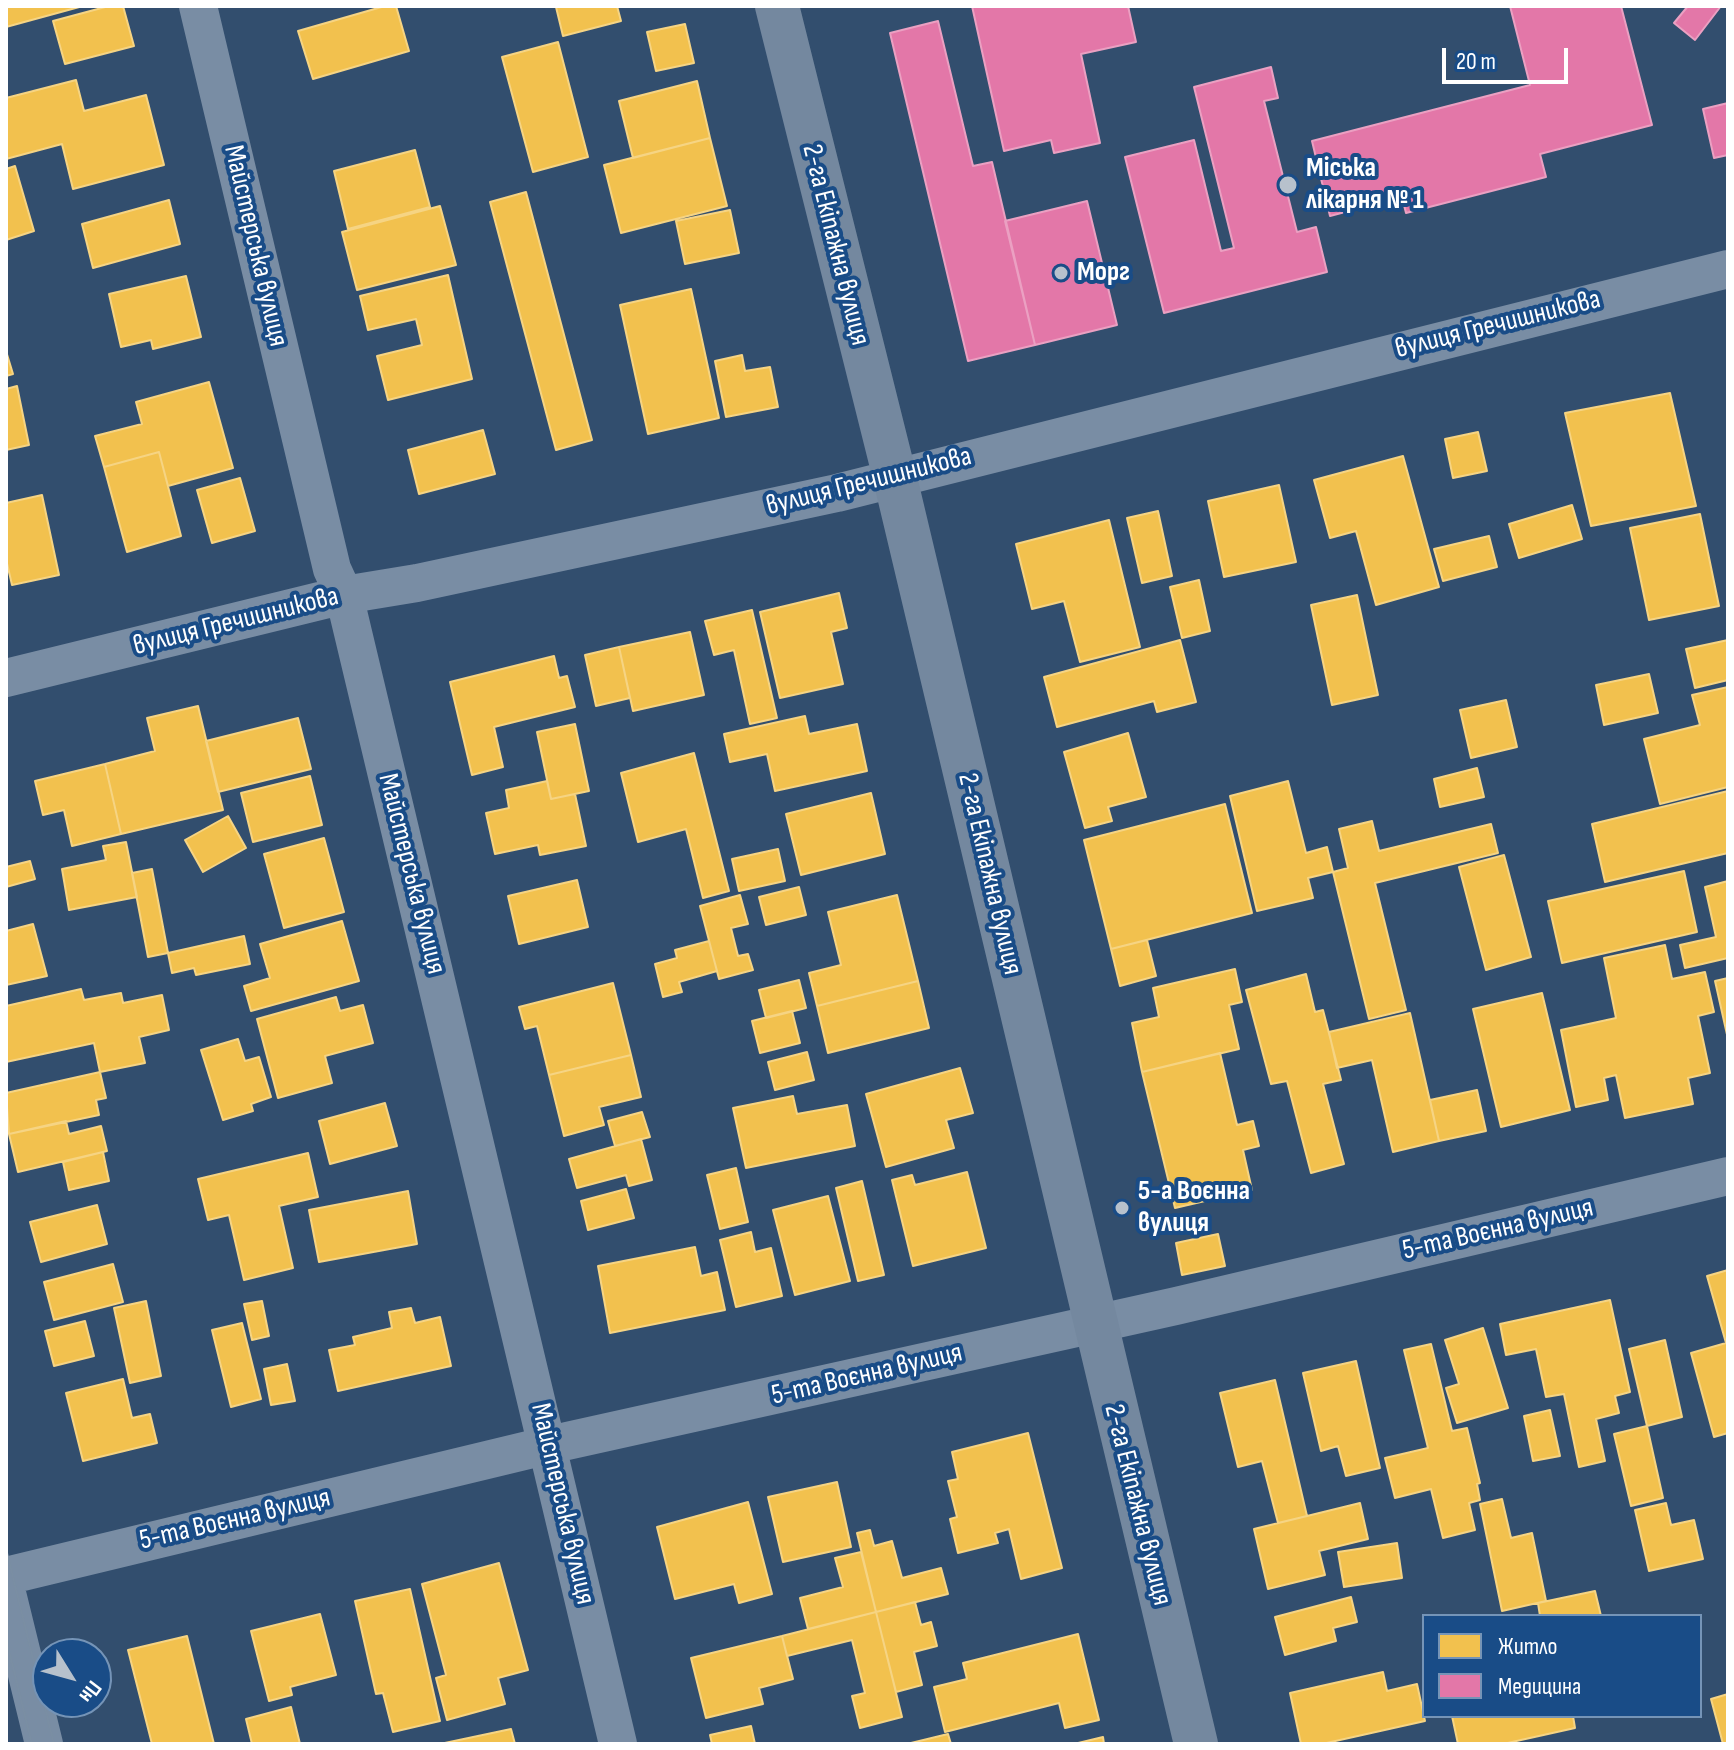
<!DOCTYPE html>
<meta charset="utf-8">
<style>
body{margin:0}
#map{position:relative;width:1734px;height:1750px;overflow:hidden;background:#324e6e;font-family:"Sofia Sans Condensed",sans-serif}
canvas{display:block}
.frame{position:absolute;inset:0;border:8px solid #fff;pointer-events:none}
.legend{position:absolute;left:1422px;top:1614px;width:280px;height:104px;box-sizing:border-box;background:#194c87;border:2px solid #7594b7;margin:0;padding:10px 14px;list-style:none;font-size:24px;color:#fff}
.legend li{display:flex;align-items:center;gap:16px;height:40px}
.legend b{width:40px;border:2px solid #7594b7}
.north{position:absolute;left:32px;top:1638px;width:80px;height:80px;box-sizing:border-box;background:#194c87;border:2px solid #7594b7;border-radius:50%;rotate:127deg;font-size:22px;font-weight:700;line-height:32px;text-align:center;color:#fff}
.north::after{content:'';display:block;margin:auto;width:28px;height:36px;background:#b7c1cc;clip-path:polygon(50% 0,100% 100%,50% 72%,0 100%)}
.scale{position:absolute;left:1442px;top:48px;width:126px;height:36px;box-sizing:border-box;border:4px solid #fff;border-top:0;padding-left:10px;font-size:24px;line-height:28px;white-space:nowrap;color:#fff;-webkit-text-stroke:6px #194c87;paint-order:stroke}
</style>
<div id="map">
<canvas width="1734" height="1750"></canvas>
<div class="frame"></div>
<ul class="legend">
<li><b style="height:22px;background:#f2c14e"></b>Житло</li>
<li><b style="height:22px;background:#e377a8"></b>Медицина</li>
</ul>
<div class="north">Пн</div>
<div class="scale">20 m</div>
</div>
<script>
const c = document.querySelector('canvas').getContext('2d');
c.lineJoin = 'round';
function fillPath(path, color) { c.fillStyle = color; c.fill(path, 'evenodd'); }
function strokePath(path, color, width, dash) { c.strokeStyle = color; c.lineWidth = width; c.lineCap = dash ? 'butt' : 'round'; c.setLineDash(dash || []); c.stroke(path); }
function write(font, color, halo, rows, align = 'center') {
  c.font = font + ' "Sofia Sans Condensed",sans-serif'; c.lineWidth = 8; c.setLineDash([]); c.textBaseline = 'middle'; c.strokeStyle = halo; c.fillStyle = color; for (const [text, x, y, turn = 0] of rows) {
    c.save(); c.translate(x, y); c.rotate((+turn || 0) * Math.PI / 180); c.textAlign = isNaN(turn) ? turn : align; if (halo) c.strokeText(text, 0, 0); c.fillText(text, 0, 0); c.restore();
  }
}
const homes = new Path2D(`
 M6 6H83L6 27Z
 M109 6H123L134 46 65 64 53 21Z
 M385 6H396L409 51 313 79 298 31Z
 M551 6H617L621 21 563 36 556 7Z
 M685 24 694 63 656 71 647 32Z
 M558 42 588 157 533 172 502 57Z
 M76 80 84 111 146 95 164 165 73 189 62 144 6 159V98Z
 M697 81 710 138 633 158 619 101Z
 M710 138 727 206 621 233 604 165Z
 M415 150 430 207 348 229 334 171Z
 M15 166 34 231 6 240V169Z
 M526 192 592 440 556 450 490 202Z
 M169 200 180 244 93 268 82 224Z
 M440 206 456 265 357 290 342 232Z
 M730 210 739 253 685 264 676 221Z
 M448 275 472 379 388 400 377 356 422 345 416 319 368 330 360 296Z
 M186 276 201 337 153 349 151 340 121 347 109 294Z
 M691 289 719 418 648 434 620 305Z
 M6 351 13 374 6 376Z
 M742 355 745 371 770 367 778 407 726 417 715 361Z
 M209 382 233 468 168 486 159 452 104 467 95 436 142 424 136 402Z
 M17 386 29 445 6 450V389Z
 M1670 393 1696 506 1591 526 1565 413Z
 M483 430 495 474 419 494 408 450Z
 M1478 432 1487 471 1453 478 1445 439Z
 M159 452 181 536 127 552 104 467Z
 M1403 456 1439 587 1376 605 1356 531 1330 538 1314 480Z
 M240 478 255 531 212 543 197 490Z
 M1279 485 1296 562 1224 577 1208 501Z
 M42 495 59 575 12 585 6 559V503Z
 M1572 505 1582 539 1519 558 1509 524Z
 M1158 511 1172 576 1142 583 1127 518Z
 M1700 514 1719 606 1649 620 1630 528Z
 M1109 520 1140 647 1080 662 1064 601 1032 609 1016 544Z
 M1489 536 1497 567 1443 581 1434 549Z
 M1199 580 1210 631 1182 638 1170 587Z
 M839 593 847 628 831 632 843 684 780 698 760 612Z
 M1357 595 1378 695 1332 705 1311 605Z
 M752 610 777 718 750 724 734 650 714 655 705 621Z
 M690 632 704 695 633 711 619 647Z
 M1180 640 1196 702 1157 712 1154 701 1057 727 1044 677Z
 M1728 640V680L1695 688 1686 649Z
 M619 647 630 698 596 706 585 655Z
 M554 656 559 678 567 676 575 707 494 727 503 767 472 775 450 682Z
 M1649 674 1658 713 1604 725 1596 685Z
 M1728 687V787L1660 804 1644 739 1700 725 1692 695Z
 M1506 700 1517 747 1471 758 1460 710Z
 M198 706 223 810 121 834 105 764 155 751 147 718Z
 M805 716 809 734 857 724 867 771 775 791 767 754 730 762 724 734Z
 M298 718 311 769 218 792 206 741Z
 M575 724 589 791 551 799 537 732Z
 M1128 733 1146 797 1108 807 1112 821 1085 828 1064 752Z
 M694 753 729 891 703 898 686 829 638 842 621 773Z
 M105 764 121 834 72 846 64 810 43 815 35 781Z
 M1477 768 1484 797 1440 807 1434 779Z
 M310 776 322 825 253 842 241 793Z
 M547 781 551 799 575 794 586 846 540 855 538 845 495 854 486 813 509 808 506 790Z
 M1288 781 1306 853 1327 847 1333 872 1308 878 1313 898 1257 911 1230 796Z
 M1728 791V853L1605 882 1592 824Z
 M871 793 885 854 801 875 786 814Z
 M1225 804 1252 913 1111 949 1084 840Z
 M228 816 246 848 203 872 185 840Z
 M1372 821 1379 851 1491 824 1498 853 1375 883 1406 1010 1369 1019 1333 872 1348 868 1339 829Z
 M324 838 344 912 284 928 264 854Z
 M126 842 137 897 69 910 62 869 106 860 103 846Z
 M778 849 785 881 739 891 732 859Z
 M1504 855 1531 957 1486 970 1459 867Z
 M30 861 35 879 6 887V867Z
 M152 869 168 953 148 957 132 873Z
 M1684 871 1697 932 1562 963 1548 901Z
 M577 880 588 927 519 944 508 896Z
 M1728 881V958L1685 968 1680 945 1716 937 1705 887Z
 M799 887 806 915 766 925 759 897Z
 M740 895 748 924 731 928 738 956 748 954 753 970 719 979 700 906Z
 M897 895 918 981 817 1006 809 973 841 965 828 912Z
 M342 921 359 981 251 1011 244 986 270 978 260 944Z
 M33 924 47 976 6 985V931Z
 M244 936 250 964 196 975 194 968 172 973 168 953Z
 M1147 940 1156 976 1120 986 1111 949Z
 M709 941 717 971 679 982 682 992 663 997 655 964 677 958 675 950Z
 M1665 945 1672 979 1705 972 1714 1012 1698 1016 1710 1073 1688 1078 1693 1104 1625 1118 1616 1075 1604 1078 1608 1100 1576 1107 1561 1030 1616 1018 1604 958Z
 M1235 969 1242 1002 1229 1005 1239 1049 1142 1072 1132 1023 1159 1017 1153 988Z
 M1306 974 1315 1012 1323 1010 1341 1080 1323 1084 1344 1164 1311 1173 1287 1081 1271 1084 1246 990Z
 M1728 978V1039L1715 981Z
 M799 980 806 1008 766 1018 759 990Z
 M918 981 929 1028 828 1053 817 1006Z
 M613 983 631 1055 549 1075 537 1026 525 1029 519 1007Z
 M81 989 84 1000 121 993 123 1003 162 995 169 1030 139 1037 145 1063 100 1072 94 1043 6 1062V1006Z
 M1542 993 1570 1110 1501 1127 1473 1009Z
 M336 997 340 1011 363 1005 373 1043 325 1056 332 1083 278 1098 257 1019Z
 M792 1011 800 1043 760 1053 752 1021Z
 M1410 1013 1439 1141 1393 1152 1372 1060 1337 1068 1329 1032Z
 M238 1039 245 1061 259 1057 271 1097 251 1104 253 1111 223 1120 201 1050Z
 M807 1052 814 1080 775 1090 768 1062Z
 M1220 1053 1237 1125 1253 1121 1259 1146 1243 1150 1252 1190 1175 1208 1142 1072Z
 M631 1055 641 1097 599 1107 604 1125 564 1136 549 1075Z
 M960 1068 973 1113 946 1120 954 1148 886 1167 866 1094Z
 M100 1072 106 1098 96 1100 99 1115 9 1134 6 1093Z
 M1477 1090 1486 1131 1439 1141 1430 1100Z
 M793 1096 797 1114 847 1105 855 1146 746 1168 733 1108Z
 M385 1103 397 1146 330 1164 319 1121Z
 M642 1112 650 1137 615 1146 608 1121Z
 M66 1121 69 1134 101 1126 107 1151 18 1172 9 1134Z
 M641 1139 652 1180 629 1186 626 1175 577 1188 569 1159Z
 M103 1152 109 1181 69 1190 63 1162Z
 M308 1153 318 1197 279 1206 293 1268 244 1280 229 1215 208 1220 198 1179Z
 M736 1168 748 1222 720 1229 707 1175Z
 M967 1172 986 1248 913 1266 892 1180 912 1175 915 1185Z
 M862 1181 884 1275 858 1281 836 1188Z
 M626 1189 634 1218 588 1230 581 1201Z
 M408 1191 417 1244 319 1262 309 1210Z
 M828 1196 850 1281 795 1295 773 1210Z
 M97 1205 107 1244 41 1262 30 1222Z
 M751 1232 755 1252 771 1248 782 1296 736 1307 720 1240Z
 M1218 1234 1225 1266 1182 1275 1176 1243Z
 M695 1247 701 1276 717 1272 725 1310 610 1333 598 1266Z
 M113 1264 123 1302 54 1320 44 1282Z
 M1728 1270V1433L1714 1437 1691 1353 1726 1343 1707 1276Z
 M1610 1300 1630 1392 1615 1396 1619 1413 1596 1419 1605 1461 1579 1467 1564 1394 1546 1397 1536 1349 1506 1355 1500 1324Z
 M146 1301 161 1376 130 1383 114 1308Z
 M262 1301 269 1336 252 1340 244 1304Z
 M411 1308 415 1323 440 1317 451 1366 338 1391 329 1350 355 1345 353 1337 392 1328 389 1312Z
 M85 1321 94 1356 54 1366 45 1331Z
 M242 1323 261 1399 231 1407 212 1330Z
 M1483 1328 1508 1408 1457 1423 1446 1388 1459 1384 1445 1340Z
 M1665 1340 1682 1417 1647 1426 1629 1349Z
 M1431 1344 1452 1431 1467 1428 1480 1483 1477 1484 1480 1500 1469 1503 1475 1530 1443 1538 1431 1489 1395 1498 1385 1458 1428 1448 1404 1350Z
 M1356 1361 1380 1468 1346 1476 1338 1446 1321 1451 1303 1373Z
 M287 1364 295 1401 271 1405 264 1369Z
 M123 1379 132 1418 150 1414 157 1443 83 1461 66 1393Z
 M1275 1380 1307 1516 1278 1523 1262 1461 1238 1467 1220 1393Z
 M1550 1410 1560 1456 1533 1461 1524 1416Z
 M1647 1426 1663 1498 1631 1506 1614 1434Z
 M1028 1433 1062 1568 1021 1579 1009 1529 995 1533 998 1543 958 1553 950 1519 957 1517 948 1481 958 1479 952 1452Z
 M837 1482 851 1547 783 1562 768 1497Z
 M1502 1499 1511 1538 1532 1533 1546 1601 1502 1611 1480 1504Z
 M748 1502 772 1594 739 1603 734 1584 675 1599 657 1527Z
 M1360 1503 1368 1539 1319 1551 1325 1575 1268 1589 1254 1529Z
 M1666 1503 1671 1525 1694 1520 1703 1559 1649 1571 1635 1510Z
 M870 1530 874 1546 892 1541 902 1578 941 1568 948 1594 876 1612 857 1533Z
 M1397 1543 1402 1578 1344 1587 1338 1552Z
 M861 1552 876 1612 808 1629 800 1598 843 1587 835 1558Z
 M499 1563 528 1670 498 1678 505 1704 447 1720 436 1678 446 1675 422 1584Z
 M410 1589 440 1721 393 1732 383 1693 376 1694 355 1601Z
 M1595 1591 1601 1616H1540L1538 1603Z
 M1351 1597 1357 1622 1333 1628 1336 1641 1285 1655 1275 1617Z
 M915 1602 921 1625 931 1622 937 1646 914 1652 922 1685 896 1692 876 1612Z
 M876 1612 902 1717 860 1728 852 1696 865 1693 852 1640 787 1656 782 1636Z
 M320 1614 336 1675 290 1687 292 1695 269 1701 251 1631Z
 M1078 1634 1099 1720 1065 1728 1059 1703 945 1732 934 1687 967 1679 963 1663Z
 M187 1636 214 1744H152L128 1650Z
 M782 1636 793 1679 759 1688 763 1704 706 1718 691 1658Z
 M1383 1672 1387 1691 1417 1684 1425 1721 1322 1744H1301L1290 1693Z
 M1728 1694V1744H1723L1711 1699Z
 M291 1707 300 1744H252L246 1719Z
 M1452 1716H1573L1575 1728 1503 1744H1458Z
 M751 1726 755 1744H712L710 1735Z
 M511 1729 515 1744H440Z
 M948 1734 951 1744H911V1743Z
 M1103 1737 1104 1744H1074Z`);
fillPath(homes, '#f2c14e');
strokePath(homes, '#f6d483', 2);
const health = new Path2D(`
 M972 6H1128L1136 42 1081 54 1100 143 1054 153 1051 140 1004 151Z
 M1510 6H1621L1652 125 1540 154 1546 177 1406 213 1402 197 1330 216 1312 141 1530 85Z
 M1688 6H1721L1695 40 1674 23Z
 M938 21 973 166 992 162 1035 345 968 361 890 33Z
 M1271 67 1278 98 1264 101 1297 232 1316 227 1327 272 1164 313 1125 157 1194 140 1221 251 1234 248 1194 87Z
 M1728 103V155L1714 158 1703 109Z
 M1087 201 1117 325 1035 345 1005 221Z`);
fillPath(health, '#e377a8');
strokePath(health, '#eba0c2', 2);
strokePath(new Path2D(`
 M198 6 332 569 344 595 618 1744
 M6 678 344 595 417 583 837 493 1728 269
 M6 1576 549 1445 1176 1306 1728 1176
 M6 1589 44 1744`), '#798da4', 38);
strokePath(new Path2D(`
 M777 6 895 478 1196 1744`), '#74889f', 44);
strokePath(new Path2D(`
 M6 1549 54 1744
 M6 1639 32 1744`), '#7a8ea3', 2);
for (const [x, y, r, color] of [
 [1288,185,10,"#b7c1cc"],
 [1061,273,8,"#b7c1cc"],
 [1122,1208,8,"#b7c1cc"]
]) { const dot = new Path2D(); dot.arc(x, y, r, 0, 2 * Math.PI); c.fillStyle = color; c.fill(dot); strokePath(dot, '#194c87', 3); }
write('bold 28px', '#fff', '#194c87', [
 ["Міська",1306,169],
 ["лікарня № 1",1306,201],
 ["Морг",1077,273],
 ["5-а Воєнна",1138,1192],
 ["вулиця",1138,1224]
], 'left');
write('28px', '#fff', '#194c87', [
 ["2-га Екіпажна вулиця",835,245,76],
 ["Майстерська вулиця",255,246,77],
 ["вулиця Гречишникова",1498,325,-14],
 ["вулиця Гречишникова",869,482,-14],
 ["вулиця Гречишникова",236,622,-14],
 ["Майстерська вулиця",411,874,76],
 ["2-га Екіпажна вулиця",989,874,77],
 ["5-та Воєнна вулиця",1498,1230,-13],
 ["5-та Воєнна вулиця",867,1375,-13],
 ["Майстерська вулиця",562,1504,77],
 ["2-га Екіпажна вулиця",1137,1505,76],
 ["5-та Воєнна вулиця",235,1520,-13]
]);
</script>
